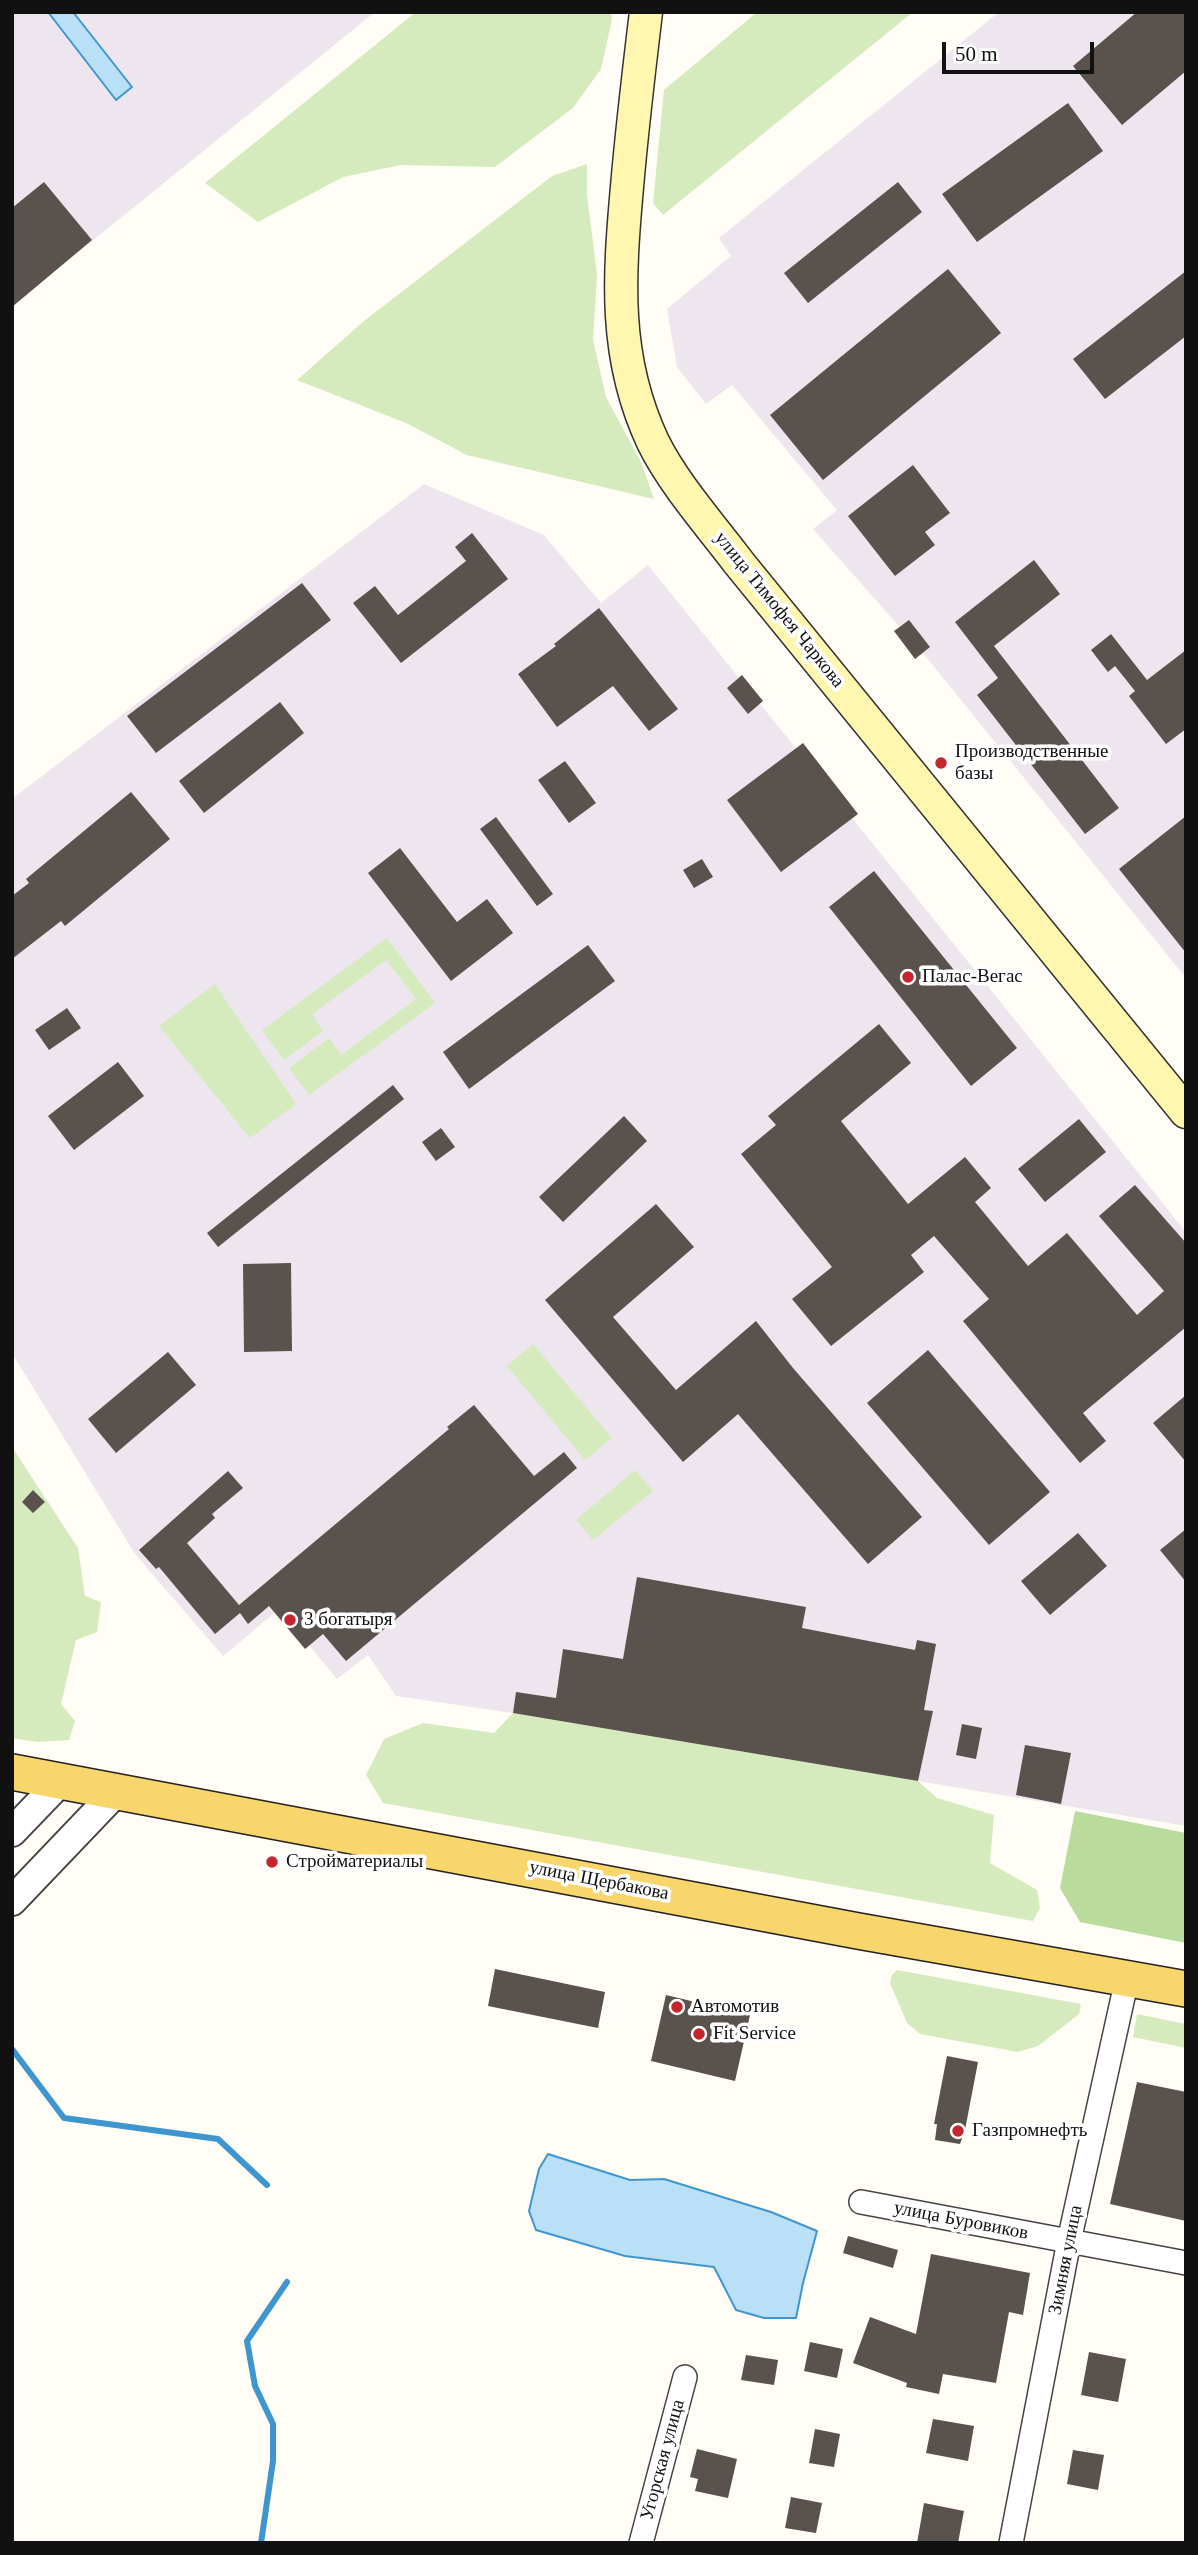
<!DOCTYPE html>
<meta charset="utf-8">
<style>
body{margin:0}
#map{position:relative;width:1198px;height:2555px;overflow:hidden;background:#fffdf5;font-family:"Times New Roman",serif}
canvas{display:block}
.frame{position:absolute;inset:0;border:14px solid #111;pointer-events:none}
.scale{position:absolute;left:942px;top:42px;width:152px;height:32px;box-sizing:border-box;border:4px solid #111;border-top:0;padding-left:9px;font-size:21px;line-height:24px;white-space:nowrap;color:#111;-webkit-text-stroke:5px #fff;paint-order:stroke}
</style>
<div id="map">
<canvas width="1198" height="2555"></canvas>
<div class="frame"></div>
<div class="scale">50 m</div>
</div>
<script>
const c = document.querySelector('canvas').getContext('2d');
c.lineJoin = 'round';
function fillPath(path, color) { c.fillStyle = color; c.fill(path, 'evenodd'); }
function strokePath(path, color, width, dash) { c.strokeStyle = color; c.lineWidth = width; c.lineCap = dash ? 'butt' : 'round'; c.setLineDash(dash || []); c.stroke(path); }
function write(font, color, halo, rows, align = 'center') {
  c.font = font + ' "Times New Roman",serif'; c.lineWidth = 7; c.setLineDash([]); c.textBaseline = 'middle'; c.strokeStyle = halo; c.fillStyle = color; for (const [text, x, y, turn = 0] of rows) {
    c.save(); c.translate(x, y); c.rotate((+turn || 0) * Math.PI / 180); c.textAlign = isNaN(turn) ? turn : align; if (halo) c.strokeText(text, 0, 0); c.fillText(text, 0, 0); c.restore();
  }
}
fillPath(new Path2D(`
 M12 12H375L12 306Z
 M999 12H1186V978L927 658 813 529 837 510 732 385 706 404 677 367 667 309 731 256 719 238Z
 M424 484 544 535 601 603 648 565 1186 1232V1826L513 1713 396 1696 368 1655 337 1679 279 1609 223 1656 135 1554 12 1353V799Z`), '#eee6ef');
fillPath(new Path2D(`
 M416 12H611L612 19 601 69 573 108 495 167 401 165 343 177 258 222 205 183Z
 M757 12H913L663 215 653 203 664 90Z
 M587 164V195L597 274 593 340 606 397 641 462 654 499 467 455 406 423 297 380 364 321 552 176Z
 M387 938 435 1003 309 1095 289 1068 329 1038 341 1055 416 999 386 960 312 1014 323 1031 284 1060 262 1030Z
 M215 984 296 1104 250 1138 159 1026Z
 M533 1344 612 1438 585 1460 507 1366Z
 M12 1447 78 1548 85 1596 101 1602 97 1632 76 1640 61 1704 75 1721 69 1740 37 1742 12 1738Z
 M635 1470 653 1491 593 1540 576 1520Z
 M513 1713 918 1781 937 1798 994 1815 990 1863 1037 1890 1040 1908 1033 1921 383 1803 366 1775 384 1739 423 1723 494 1733Z
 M897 1970 1081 2004 1079 2014 1038 2046 1018 2052 920 2034 907 2023 890 1983 892 1975Z
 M1137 2014 1186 2024V2048L1133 2037Z`), '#d5ebbd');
fillPath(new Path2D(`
 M1075 1811 1186 1833V1943L1080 1922 1060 1888Z`), '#b9dc9c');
const water = new Path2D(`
 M48 12H73L132 87 116 100Z
 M548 2154 630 2180 664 2179 771 2212 817 2231 803 2283 796 2318H764L736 2310 714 2267 625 2256 536 2230 529 2211 539 2169Z`);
fillPath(water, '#b9e0f7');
strokePath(water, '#3f96cf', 2);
strokePath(new Path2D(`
 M12 2049 64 2118 218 2139 267 2185
 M261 2543 273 2461V2424L255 2386 247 2341 287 2282`), '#3f96cf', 6);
fillPath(new Path2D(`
 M1137 12H1186V71L1122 125 1073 66Z
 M1068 103 1103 151 977 242 942 194Z
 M44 182 92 240 12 307V208Z
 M898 182 922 212 808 303 784 273Z
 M948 269 1001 333 823 480 770 415Z
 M1186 271V336L1105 399 1073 359Z
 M913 465 950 513 925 532 935 545 895 576 848 516Z
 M472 533 508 579 401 663 353 603 375 586 398 615 466 561 455 547Z
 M1034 560 1060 594 994 646 1119 808 1085 834 977 695 998 678 955 622Z
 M302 583 331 620 156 753 127 716Z
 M599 608 678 709 649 731 613 686 557 727 518 674 556 646 554 644Z
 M909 620 930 647 915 659 894 631Z
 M1111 634 1147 680 1186 650V729L1166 744 1129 696 1135 691 1115 666 1108 672 1091 650Z
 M742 675 763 701 748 714 727 688Z
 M280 702 304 733 204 813 179 781Z
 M803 743 858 814 781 872 727 800Z
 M565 761 596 803 569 823 538 780Z
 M131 792 170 839 65 926 61 921 12 959V896L29 883 26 879Z
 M1186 816V953L1119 869Z
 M496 817 553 894 537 906 480 829Z
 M400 848 457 922 487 899 513 933 451 981 368 873Z
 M702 859 713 877 694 888 683 870Z
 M874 871 1017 1048 971 1086 829 907Z
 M588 945 615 981 469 1089 443 1052Z
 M67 1008 81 1028 49 1050 35 1030Z
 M879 1024 911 1063 841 1121 908 1204 965 1157 991 1188 975 1202 1028 1266 1067 1233 1137 1315 1164 1291 1099 1216 1135 1185 1186 1243V1327L1083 1413 1106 1441 1080 1463 963 1321 989 1299 934 1236 911 1255 924 1272 831 1346 792 1299 832 1267 741 1154 776 1125 768 1116Z
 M118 1062 144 1096 74 1150 48 1116Z
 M393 1085 404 1099 218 1247 207 1233Z
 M624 1116 647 1141 563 1222 539 1197Z
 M1079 1119 1106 1152 1045 1202 1018 1169Z
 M441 1128 455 1147 436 1161 422 1142Z
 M656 1204 694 1247 613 1317 676 1390 756 1321 793 1368 922 1517 868 1564 738 1414 683 1462 545 1300Z
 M291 1263 292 1351 244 1352 243 1264Z
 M928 1350 1050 1492 989 1545 867 1403Z
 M168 1352 196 1385 116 1453 88 1419Z
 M1186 1395V1462L1153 1423Z
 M474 1405 534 1476 564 1452 577 1468 346 1661 323 1634 305 1649 269 1606 248 1624 240 1613 215 1634 159 1567 156 1569 139 1550 228 1471 243 1488 212 1514 215 1518 187 1543 239 1605 449 1429 447 1427Z
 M33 1490 45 1502 33 1513 22 1502Z
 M1186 1529V1582L1160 1550Z
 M1078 1533 1107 1566 1050 1615 1021 1581Z
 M637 1577 806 1607 802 1628 915 1650 917 1640 936 1644 924 1710 933 1711 918 1781 513 1713 516 1692 556 1698 563 1649 623 1659Z
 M962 1724 982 1728 976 1759 956 1755Z
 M1025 1745 1071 1753 1061 1804 1016 1795Z
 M495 1969 605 1992 598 2028 488 2006Z
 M666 1995 750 2015 735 2081 651 2061Z
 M947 2056 978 2062 965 2130 960 2144 935 2140 937 2124H934Z
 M1137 2082 1186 2092V2221L1110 2204Z
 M848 2236 898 2250 893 2268 843 2253Z
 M931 2254 1030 2273 1023 2315 1009 2312 996 2383 943 2374 939 2394 906 2387 907 2383 853 2363 870 2317 916 2334Z
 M810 2342 843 2349 837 2378 804 2371Z
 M1089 2352 1126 2359 1118 2402 1081 2395Z
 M746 2355 778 2360 774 2385 741 2380Z
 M933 2419 974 2426 968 2461 926 2453Z
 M815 2429 840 2434 834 2467 809 2463Z
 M697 2449 737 2459 728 2498 695 2491 698 2479 690 2477Z
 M1073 2450 1104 2455 1098 2490 1067 2484Z
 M791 2497 822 2503 816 2533 785 2528Z
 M924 2503 964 2511 958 2543H917Z`), '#5a524d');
const minor = new Path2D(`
 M861 2202 1186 2263
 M641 2543 685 2377
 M1011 2543 1069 2241 1127 1979`);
const tertiary = new Path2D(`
 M12 1832 62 1780
 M12 1901 118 1790`);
const secondary = new Path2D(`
 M646 12C639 70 632 128 627 187 619 277 613 357 653 442 673 483 711 526 739 563L1186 1112`);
const primary = new Path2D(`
 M12 1772 858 1931 1186 1989`);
strokePath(minor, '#444', 26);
strokePath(tertiary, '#444', 32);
strokePath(secondary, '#333', 35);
strokePath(primary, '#222', 38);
strokePath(minor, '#fff', 23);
strokePath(tertiary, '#fff', 28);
strokePath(secondary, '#fff6b0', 32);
strokePath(primary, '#f9d66b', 35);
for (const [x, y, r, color] of [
 [941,763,7,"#c4262e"],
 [908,977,7,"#c4262e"],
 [290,1620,7,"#c4262e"],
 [272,1862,7,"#c4262e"],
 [677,2007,7,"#c4262e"],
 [699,2034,7,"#c4262e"],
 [958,2131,7,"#c4262e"]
]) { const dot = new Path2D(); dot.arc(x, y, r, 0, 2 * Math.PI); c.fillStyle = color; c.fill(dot); strokePath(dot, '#fff', 2.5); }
write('19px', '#111', '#fff', [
 ["улица Тимофея Чаркова",779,610,51],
 ["улица Щербакова",599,1881,11],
 ["улица Буровиков",961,2221,11],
 ["Зимняя улица",1066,2260,-79],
 ["Угорская улица",663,2460,-75]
]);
write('19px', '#111', '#fff', [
 ["Производственные",955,752],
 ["базы",955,774],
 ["Палас-Вегас",922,977],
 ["3 богатыря",304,1620],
 ["Стройматериалы",286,1862],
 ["Автомотив",691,2007],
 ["Fit Service",713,2034],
 ["Газпромнефть",972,2131]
], 'left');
</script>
